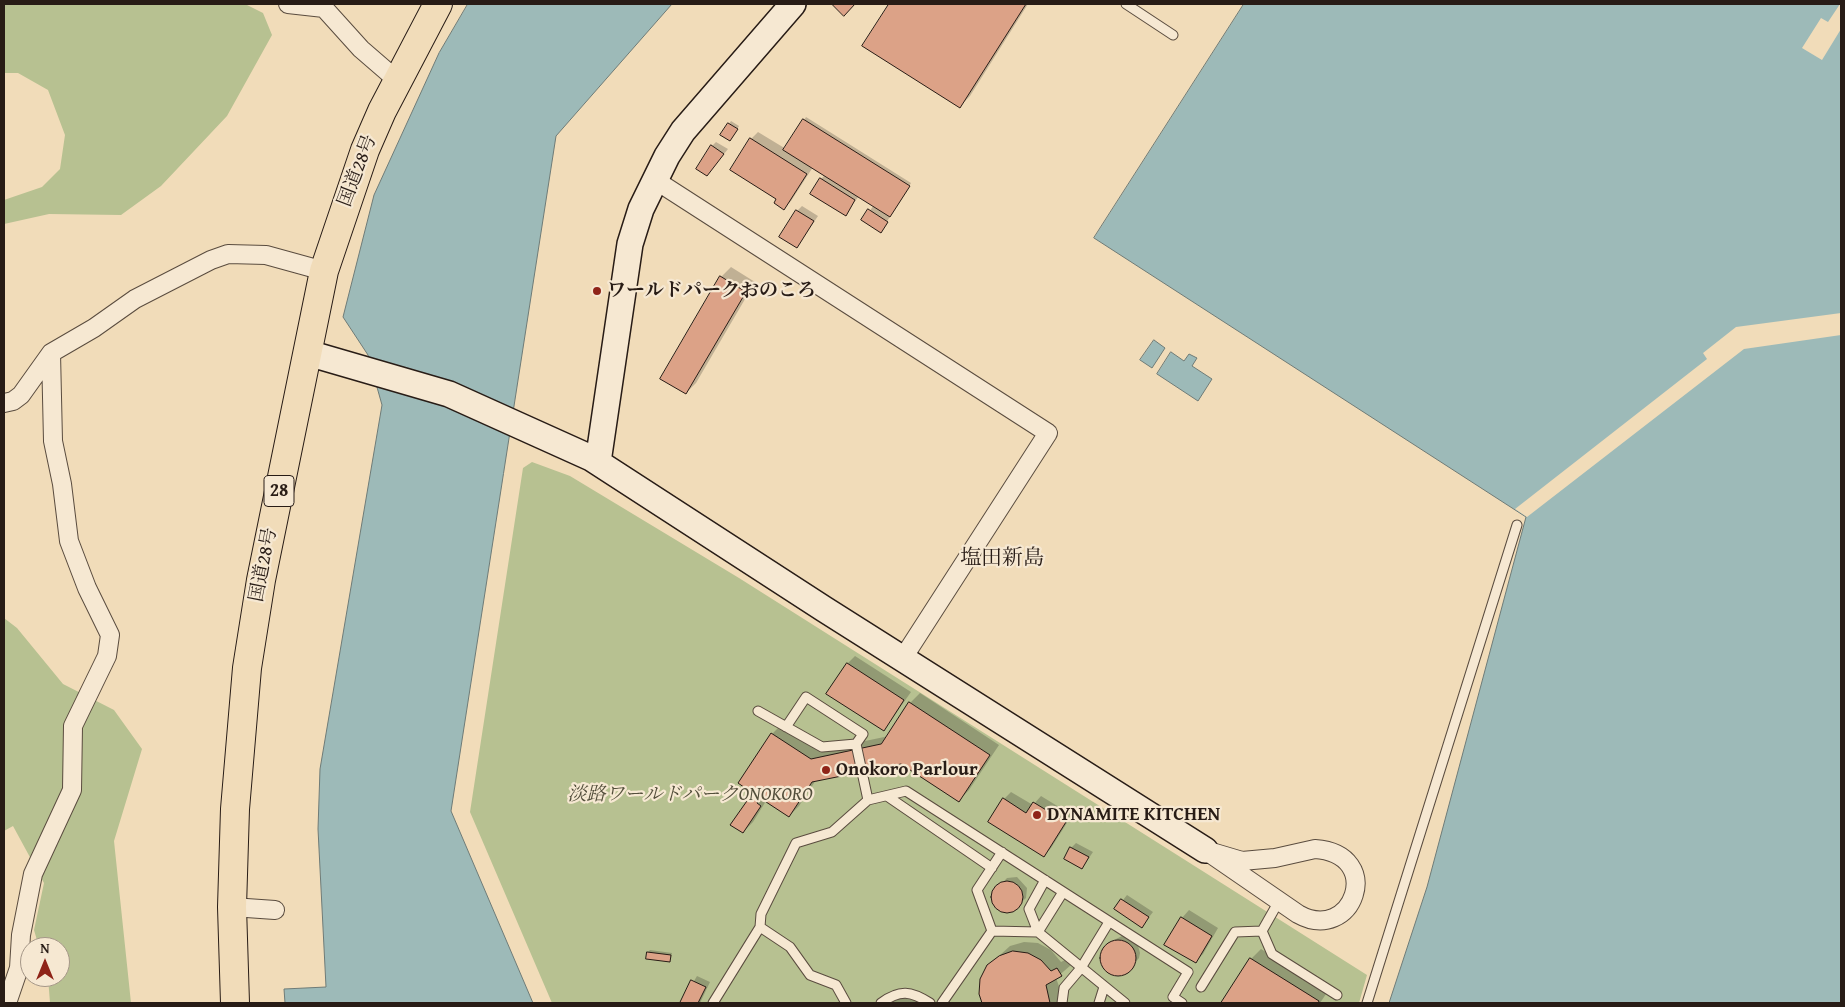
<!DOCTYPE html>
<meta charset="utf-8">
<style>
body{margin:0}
#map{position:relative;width:1845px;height:1007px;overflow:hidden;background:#f1dcb9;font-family:"Gentium Book Plus",serif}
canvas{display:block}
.frame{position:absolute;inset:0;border:5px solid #281c16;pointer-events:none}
.north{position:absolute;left:20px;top:937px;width:50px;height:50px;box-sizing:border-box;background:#f6e8d2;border:1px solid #a49687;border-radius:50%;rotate:0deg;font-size:14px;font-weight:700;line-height:20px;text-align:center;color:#281c16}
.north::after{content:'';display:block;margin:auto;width:18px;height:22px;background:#8f2418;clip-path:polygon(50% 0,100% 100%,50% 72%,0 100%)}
</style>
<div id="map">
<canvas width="1845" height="1007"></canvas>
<div class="frame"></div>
<div class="north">N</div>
</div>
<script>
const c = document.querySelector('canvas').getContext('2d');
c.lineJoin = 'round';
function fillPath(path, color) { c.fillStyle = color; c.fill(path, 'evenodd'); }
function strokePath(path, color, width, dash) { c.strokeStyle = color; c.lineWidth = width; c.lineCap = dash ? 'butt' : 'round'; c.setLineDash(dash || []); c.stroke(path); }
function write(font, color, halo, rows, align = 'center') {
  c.font = font + ' "Gentium Book Plus","Noto Serif JP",serif'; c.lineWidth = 4.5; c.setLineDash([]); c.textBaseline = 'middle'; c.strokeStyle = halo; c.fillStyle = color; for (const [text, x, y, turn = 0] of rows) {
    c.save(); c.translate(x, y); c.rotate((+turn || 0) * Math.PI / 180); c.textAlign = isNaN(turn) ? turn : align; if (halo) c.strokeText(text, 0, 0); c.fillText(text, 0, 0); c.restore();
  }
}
fillPath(new Path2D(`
 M4 4H245L263 13 272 35 227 116 161 186 121 215 49 214 4 224V200L42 187 60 169 65 135 48 90 18 73H4Z
 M532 462 570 476 739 578 1367 975 1359 1003H552L470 812 523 468Z
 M4 618 17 628 63 684 114 710 142 749 114 841 131 1003H50L48 977H60V947H39L34 930 44 883 13 826 4 831Z`), '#b7c191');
const water = new Path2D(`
 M468 4H672L556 136 451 811 533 1003H285L284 989 326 987 318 829 320 769 382 405 368 355 343 317 374 195 439 53Z
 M1244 4H1841V1003H1389L1427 887 1526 517 1094 238Z
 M1154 340 1165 348 1152 368 1140 360Z
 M1171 352 1184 361 1189 354 1197 358 1192 366 1212 379 1198 401 1157 374Z`);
fillPath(water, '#9dbab8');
strokePath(water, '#6e7b77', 1);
fillPath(new Path2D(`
 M1840 4 1841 29 1822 60 1802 48 1821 18 1828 22Z
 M1841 313V335L1744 349 1527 517 1515 509 1707 359 1703 353 1736 327Z`), '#f1dcb9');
fillPath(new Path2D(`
 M891 4H1028L970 96 960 106 864 46Z
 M806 117 911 183 881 231 863 220 874 205 859 196 845 214 821 179 825 175 813 167 791 201 784 208 778 199 751 139 758 132 786 149Z
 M731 121 739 126 732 138 722 135Z
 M716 142 728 149 711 170 712 146Z
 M802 206 818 216 797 247V211Z
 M731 267 755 282 696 383 686 393 721 277Z
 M855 656 911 692 884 730 848 663Z
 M920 693 999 745 969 790 959 800 901 762 816 780 799 806 789 816 766 801 753 822 743 832 749 798 755 793 739 783 772 734 782 724 822 750 889 736 910 703Z
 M1011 792 1033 805 1041 796 1072 815 1051 848 1044 855 1004 799Z
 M1076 843 1093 852 1082 868 1071 848Z
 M1017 877 1027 888 1026 898 1013 910 1003 911 993 902V893L1007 878Z
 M1127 895 1153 912 1142 926 1116 909Z
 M1189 910 1218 928 1203 954 1195 962 1182 918Z
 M1122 936 1137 942 1140 953 1139 958 1127 972 1112 973 1104 966 1102 955 1112 941Z
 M1024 942 1038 943 1051 950 1061 962 1067 959 1071 965 1056 978 1060 989 1059 1003H983L980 993 988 966 1010 946Z
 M1261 949 1328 991 1320 1003H1223L1251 959Z
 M650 950 672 953 671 959 669 961 648 952Z
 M697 976 710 982 700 1003H681Z
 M911 989 935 1003H891L901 994Z`), '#0003');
const building = new Path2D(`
 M832 4H855L844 16Z
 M889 4H1026L960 108 862 46Z
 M803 119 910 186 890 217 783 150Z
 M728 123 738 129 730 141 720 135Z
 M750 138 807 174 784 210 774 203 776 199 730 170Z
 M711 145 724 154 707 176 696 169Z
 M820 178 855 200 846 216 810 194Z
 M868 209 888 222 881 233 861 220Z
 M796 210 814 221 797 248 779 237Z
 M720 276 746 292 686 394 660 379Z
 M847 663 904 700 884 731 826 694Z
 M909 702 990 755 959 802 901 764 812 782 789 817 760 798 757 803 761 806 743 833 730 825 749 798 752 800 755 795 738 783 771 733 811 759 881 744Z
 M1003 798 1026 813 1033 802 1066 822 1044 857 988 822Z
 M1070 847 1089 857 1082 869 1064 859Z
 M991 897a16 16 0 1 1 32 0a16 16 0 1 1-32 0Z
 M1121 899 1149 917 1142 928 1114 909Z
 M1181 917 1212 936 1196 963 1164 945Z
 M1100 958a18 18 0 1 1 36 0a18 18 0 1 1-36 0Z
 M1013 951 1028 953 1041 960 1051 971 1057 968 1062 976 1046 985 1050 1003H982L979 994 980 979 987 965 999 956Z
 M647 952 671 955 670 962 646 959Z
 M1250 958 1319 1001 1318 1003H1221Z
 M691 980 706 987 698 1003H680Z`);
fillPath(building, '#dca287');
strokePath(building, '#281c16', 1);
const lane = new Path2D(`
 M1126 4 1173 35
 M786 727 806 697 863 734 856 744
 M887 796 992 868
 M868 800 906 791 1188 972 1173 997 1182 1003
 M760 927 790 947 810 975 836 985 846 1003
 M992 931 977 890 1002 852
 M1262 931 1272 954 1337 995
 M1038 932 1029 909 1045 880
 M1038 932 1063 892
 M1201 987 1235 932 1262 931 1279 901
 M713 1003 760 927 761 914 796 843 832 832 868 800 856 744 822 747 758 711
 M881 1003C900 989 911 991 930 1003
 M942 1003 992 931 1038 932 1125 1003
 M1062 1003 1064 988 1081 968 1109 922
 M1099 1003 1104 987
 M1367 1003 1517 525`);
const street = new Path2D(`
 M288 4 324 8 361 49 398 81
 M655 180 1048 433 903 658
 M4 403 13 401 21 395 51 353 94 328 135 299 211 260 228 254 266 255 324 271
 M1315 849C1386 854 1353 945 1298 914L1205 850 1242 861 1275 858Z
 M232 907 275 910
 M7 1003 19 968 21 935 33 874 72 790 73 726 107 656 110 635 87 588 69 541 62 484 53 441 51 353`);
const secondary = new Path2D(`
 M308 353 449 394 591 458 824 609 1205 850
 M598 462 630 244 641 209 667 156 683 131 793 4`);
const highway = new Path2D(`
 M235 1003 232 907 235 809 247 668 261 580 324 271 365 150 382 111 438 4`);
strokePath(lane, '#5a4c3f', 11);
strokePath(street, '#5a4c3f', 20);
strokePath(secondary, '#281c16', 28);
strokePath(highway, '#281c16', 30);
strokePath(lane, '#f6e8d2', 9);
strokePath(street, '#f6e8d2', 18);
strokePath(secondary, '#f6e8d2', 25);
strokePath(highway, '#f1dcb9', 28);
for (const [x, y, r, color] of [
 [597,291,5,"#8f2418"],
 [826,770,5,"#8f2418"],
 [1037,815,5,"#8f2418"]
]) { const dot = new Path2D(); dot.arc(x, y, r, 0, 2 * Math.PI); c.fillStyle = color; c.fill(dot); strokePath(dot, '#f6e8d2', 2); }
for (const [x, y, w] of [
 [279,491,30]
]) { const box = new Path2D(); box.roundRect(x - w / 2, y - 15.5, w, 31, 4); c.fillStyle = '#f6e8d2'; c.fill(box); strokePath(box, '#281c16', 1); }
write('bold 18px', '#281c16', null, [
 ["28",279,491]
]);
write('19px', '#281c16', '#f6e8d2', [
 ["国道28号",358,171,-69],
 ["国道28号",264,565,-79]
]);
write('bold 19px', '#281c16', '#f6e8d2', [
 ["ワールドパークおのころ",607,291],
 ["Onokoro Parlour",836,770],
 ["DYNAMITE KITCHEN",1047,815]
], 'left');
write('italic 19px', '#534e3b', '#f6e8d2', [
 ["淡路ワールドパークONOKORO",690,795]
]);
write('21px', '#281c16', '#f6e8d2', [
 ["塩田新島",1002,559]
]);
</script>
